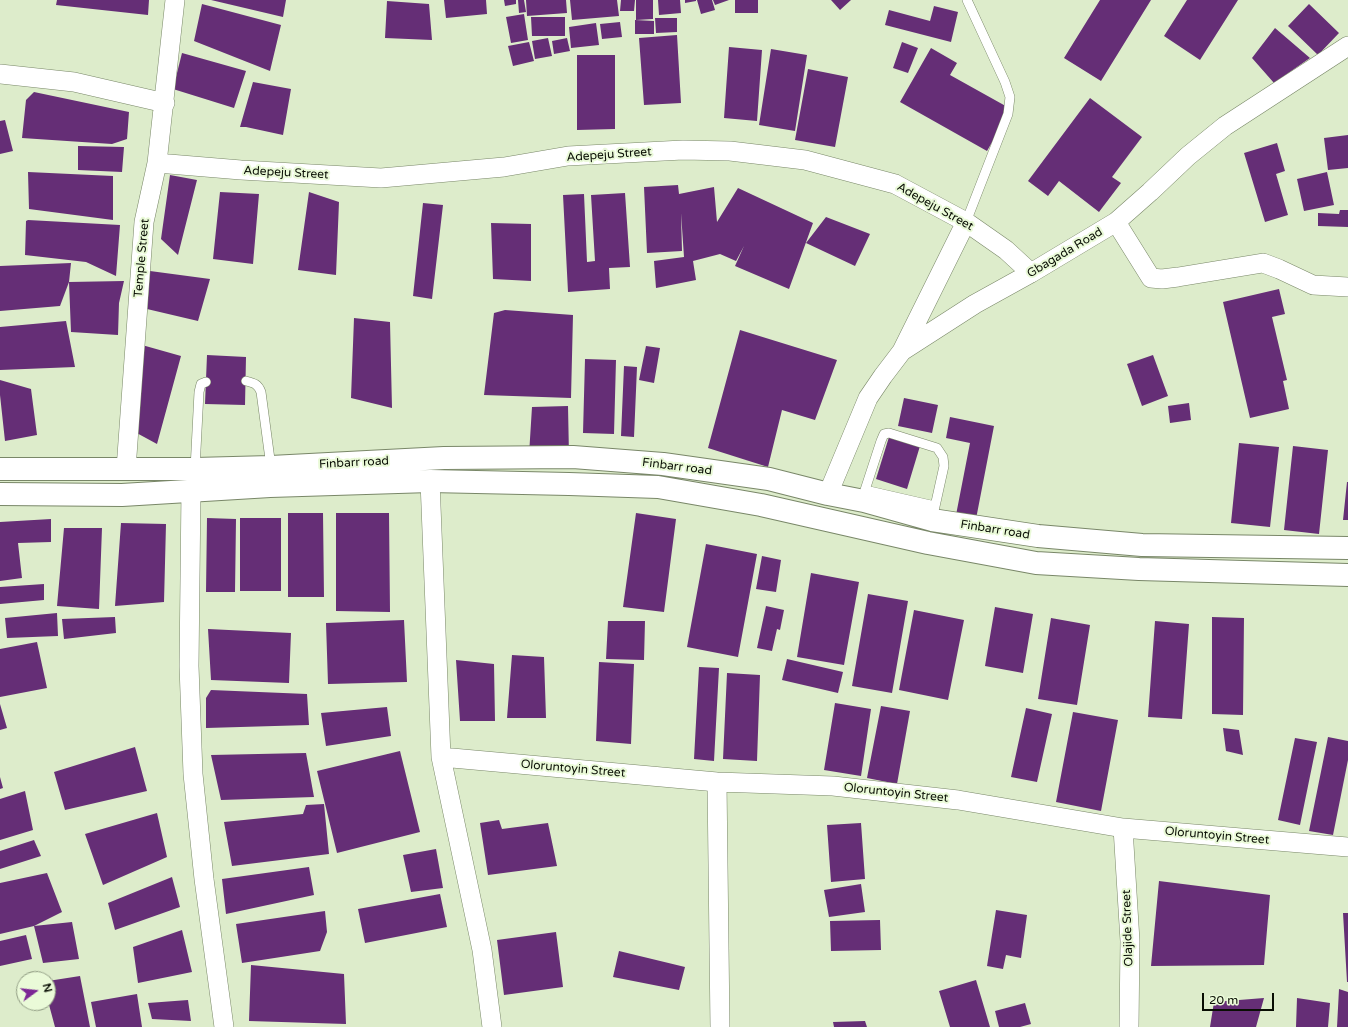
<!DOCTYPE html>
<style>
body{margin:0}
#map{position:relative;width:1348px;height:1027px;overflow:hidden;background:#ddeccb;font-family:"Varela Round",sans-serif}
canvas{display:block}
.north{position:absolute;left:16px;top:971px;width:40px;height:40px;box-sizing:border-box;background:#eafad8;border:1px solid #909c83;border-radius:50%;rotate:75deg;font-size:11px;font-weight:700;line-height:16px;text-align:center;color:#090e04}
.north::after{content:'';display:block;margin:auto;width:14px;height:18px;background:#7c2695;clip-path:polygon(50% 0,100% 100%,50% 72%,0 100%)}
.scale{position:absolute;left:1202px;top:993px;width:72px;height:18px;box-sizing:border-box;border:2px solid #090e04;border-top:0;padding-left:5px;font-size:12px;line-height:14px;white-space:nowrap;color:#090e04;-webkit-text-stroke:3px #eafad8;paint-order:stroke}
</style>
<div id="map">
<canvas width="1348" height="1027"></canvas>
<div class="north">N</div>
<div class="scale">20 m</div>
</div>
<script>
const c = document.querySelector('canvas').getContext('2d');
c.lineJoin = 'round';
function fillPath(path, color) { c.fillStyle = color; c.fill(path, 'evenodd'); }
function strokePath(path, color, width, dash) { c.strokeStyle = color; c.lineWidth = width; c.lineCap = dash ? 'butt' : 'round'; c.setLineDash(dash || []); c.stroke(path); }
function write(font, color, halo, rows, align = 'center') {
  c.font = font + ' "Varela Round",sans-serif'; c.lineWidth = 4; c.setLineDash([]); c.textBaseline = 'middle'; c.strokeStyle = halo; c.fillStyle = color; for (const [text, x, y, turn = 0] of rows) {
    c.save(); c.translate(x, y); c.rotate((+turn || 0) * Math.PI / 180); c.textAlign = isNaN(turn) ? turn : align; if (halo) c.strokeText(text, 0, 0); c.fillText(text, 0, 0); c.restore();
  }
}
fillPath(new Path2D(`
 M57 0H149L148 15 56 5Z
 M211 0H286L283 17Z
 M444 0H486L487 14 446 18Z
 M504 0H516V4L505 6Z
 M518 0H524L526 12 519 13Z
 M526 0H566L567 13 527 16Z
 M570 0H617L619 16 572 20Z
 M621 0H635L634 11H620Z
 M636 0H653V19L636 20Z
 M658 0H680L681 13 659 15Z
 M685 0H696V1L685 3Z
 M697 0H712L715 10 701 14Z
 M713 0H729L715 5Z
 M735 0H758V13H735Z
 M831 0H851L840 10Z
 M1100 0H1151L1101 81 1064 58Z
 M1187 0H1238L1200 60 1164 36Z
 M387 1 429 4 432 40 385 38Z
 M202 4 281 25 270 71 194 41Z
 M1309 4 1339 33 1318 55 1288 26Z
 M934 6 958 12 951 42 885 25 889 10 930 21Z
 M524 14 528 40 511 43 506 17Z
 M531 17H565V36H532Z
 M655 18H677V32L656 33Z
 M635 20 654 21V34H635Z
 M620 22 622 37 602 39 600 24Z
 M596 23 599 45 571 48 569 27Z
 M1275 28 1310 58 1274 83 1252 58Z
 M677 35 681 103 644 105 639 38Z
 M548 38 552 56 535 59 532 41Z
 M567 38 570 51 554 54 552 41Z
 M529 42 534 61 513 66 508 46Z
 M902 42 918 48 908 73 893 68Z
 M729 47 762 50 757 121 724 118Z
 M931 48 957 63 950 75 1011 109 987 151 900 102Z
 M771 49 807 55 795 131 759 125Z
 M182 53 246 71 234 108 173 89Z
 M577 55H615V129L577 130Z
 M808 69 848 77 835 147 795 140Z
 M253 82 291 89 283 135 246 127H240Z
 M34 92 129 112 127 139 112 144 22 138 26 100Z
 M1090 98 1142 137 1112 177 1121 183 1099 212 1059 181 1048 196 1028 181Z
 M5 120 13 151 0 154V121Z
 M1348 135V168L1328 170 1324 138Z
 M1277 143 1285 171 1276 174 1288 215 1265 222 1244 153Z
 M78 146 124 147 122 172 78 170Z
 M28 172 113 176V220L29 209Z
 M1327 172 1334 205 1304 211 1297 179Z
 M170 175 197 180 178 255 161 239Z
 M678 185 679 194 714 187 717 222 738 188 813 223 789 289 735 266 744 246 736 261 720 254 693 261 696 280 656 288 654 261 684 257 681 213 682 251 647 253 644 187Z
 M220 192 259 194 253 264 213 259Z
 M309 192 339 202 336 275 298 270Z
 M625 193 630 267 609 268 610 289 568 292 563 195 584 194 587 262 595 261 591 195Z
 M423 203 443 205 432 299 413 296Z
 M1340 210H1348V227L1318 226V213L1339 214Z
 M826 217 870 234 855 266 806 243Z
 M28 220 120 225 116 276 86 262 25 255 26 221Z
 M491 223 531 224V281L493 279Z
 M71 263 69 282 124 281 119 303 118 335 71 332 69 282 60 306 0 311V266Z
 M150 271 210 279 198 321 147 309Z
 M1279 289 1285 314 1272 317 1287 380 1283 381 1289 409 1250 418 1223 302Z
 M505 310 573 315 571 398 484 395 494 313Z
 M354 318 390 322 392 408 351 398Z
 M66 321 75 367 0 370V327Z
 M740 330 837 360 815 420 782 410 768 467 708 448Z
 M142 345 181 356 157 444 133 431Z
 M646 346 660 348 654 383 639 380Z
 M207 355 246 357 245 405 205 404Z
 M1153 355 1168 396 1142 406 1127 364Z
 M585 359 616 360 614 434 583 433Z
 M624 366 637 367 634 437 621 436Z
 M0 380 31 389 37 435 5 441 0 395Z
 M904 398 938 405 932 433 898 426Z
 M1189 403 1191 420 1170 423 1168 406Z
 M568 406 569 456 529 455 532 407Z
 M950 417 994 426 976 519 956 515 970 443 946 438Z
 M889 437 920 446 907 489 876 479Z
 M1239 443 1279 447 1270 527 1231 523Z
 M1293 446 1328 450 1319 534 1284 530Z
 M1347 482H1348V520H1343Z
 M288 513H323L324 597H288Z
 M336 513H389L390 612 336 611Z
 M636 513 676 519 664 612 623 607Z
 M207 518 236 519 235 592H206Z
 M240 518H281V591H240Z
 M51 519V542L18 543 22 578 0 581V522Z
 M121 523 166 524 164 602 115 606Z
 M64 528H102L99 609 57 606Z
 M706 544 757 554 738 657 687 647Z
 M762 556 781 560 776 592 756 589Z
 M811 573 859 582 844 665 797 657Z
 M44 584V600L0 604V587Z
 M868 594 908 601 892 693 852 686Z
 M766 606 784 610 780 630 777 629 772 651 757 648Z
 M995 607 1033 614 1023 673 985 666Z
 M914 610 964 620 948 700 899 690Z
 M57 613 58 636 7 638 5 618Z
 M115 617 116 633 64 639 62 619Z
 M1212 617 1244 618 1243 715 1212 714Z
 M1051 618 1090 625 1077 705 1038 699Z
 M404 620 407 682 328 684 326 623Z
 M608 621H645L644 660 606 659Z
 M1155 621 1189 624 1182 719 1148 717Z
 M208 629 291 633 289 683 211 680Z
 M37 642 47 688 0 697V649Z
 M512 655 544 657 546 718H507Z
 M787 659 843 672 838 693 782 680Z
 M456 660 494 664 495 721H460Z
 M599 662 634 664 631 744 596 741Z
 M699 667 719 668 714 761 694 759Z
 M727 673 760 675 757 761 723 759Z
 M211 690 307 694 309 725 206 728V698Z
 M835 703 871 709 861 776 824 770Z
 M0 704 7 728 0 730Z
 M881 706 910 711 897 784 867 778Z
 M387 707 391 736 326 746 321 713Z
 M1026 708 1052 714 1037 782 1011 777Z
 M1073 712 1118 720 1101 811 1056 802Z
 M1223 728 1239 730 1243 755 1226 751Z
 M1328 737 1348 741V760L1333 835 1309 831Z
 M1295 738 1317 742 1300 825 1278 820Z
 M135 747 147 791 65 810 54 772Z
 M400 751 420 832 337 853 317 771Z
 M306 753 314 797 221 800 211 755Z
 M0 777 3 788 0 789Z
 M25 791 33 830 0 840V799Z
 M324 804 329 854 232 866 224 822 303 814 306 805Z
 M157 813 167 857 103 885 85 834Z
 M499 820 502 829 548 823 557 866 488 875 480 823Z
 M861 823 865 879 831 882 827 825Z
 M34 840 41 856 0 869V851Z
 M436 849 443 888 411 892 403 855Z
 M309 867 314 895 226 914 222 879Z
 M47 873 62 912 34 926 0 934V883Z
 M172 877 180 907 115 930 108 903Z
 M1159 881 1270 895 1264 965 1151 966Z
 M861 884 865 912 829 917 824 890Z
 M440 894 447 927 365 943 358 909Z
 M996 910 1027 915 1021 958 1006 955 1003 969 987 966Z
 M325 911 327 932 320 951 242 963 236 924Z
 M1343 913H1348V982H1347Z
 M880 920 881 950 831 951 830 921Z
 M72 922 79 959 43 963 34 926Z
 M182 930 192 972 138 983 133 947Z
 M556 932 563 987 504 995 497 940Z
 M26 935 32 959 0 966V941Z
 M619 951 685 967 679 990 613 977Z
 M251 965 344 974 346 1024 249 1021Z
 M80 976 90 1027H55L48 1001V981Z
 M976 980 990 1027H950L939 991Z
 M1339 989 1348 992V1027H1337Z
 M137 994 142 1027H96L91 1002Z
 M1264 998 1256 1027H1210L1214 1002Z
 M1297 998 1330 1003 1328 1027H1296Z
 M188 1000 191 1021 152 1019 148 1003Z
 M1025 1003 1031 1024 1020 1027H999L995 1011Z
 M865 1021 867 1027H834L833 1022Z`), '#652e76');
const service = new Path2D(`
 M966 222 1008 114 1010 97 1005 82 967 0
 M246 381C254 383 258 384 261 392L271 467
 M195 469 199 392 201 384 206 382
 M865 490 935 506
 M864 501 865 490 881 441 884 434 889 433 937 448 943 457 944 466 932 520`);
const minor = new Path2D(`
 M0 74 74 82 165 103
 M157 163 241 170 381 178 504 167 568 156 683 150 730 151 805 160 895 184 966 222 1006 250 1031 273
 M1116 222 1151 278 1162 279 1178 277 1263 263 1279 269 1313 285 1348 287
 M902 351 966 222
 M126 469 144 222 157 163 175 0
 M430 481 441 757 482 950 492 1027
 M191 490 189 666 193 774 204 879 224 1027
 M828 494 868 398 883 376 902 351 975 304 1031 273 1116 222 1150 192 1188 156 1225 126 1348 46
 M441 757 717 782 833 786 958 800 1123 828 1348 847
 M717 782 720 1027
 M1123 828 1130 941 1129 1027`);
const secondary = new Path2D(`
 M0 469H195L271 467 444 458 573 457 663 464 769 479 828 494 864 501 932 520 1038 536 1142 545 1348 548
 M0 494 122 495 270 486 430 481 569 484 658 487 761 505 928 543 1036 563 1139 569 1348 575`);
strokePath(service, '#798768', 10);
strokePath(minor, '#798768', 20);
strokePath(secondary, '#798768', 24);
strokePath(service, '#fff', 9);
strokePath(minor, '#fff', 19);
strokePath(secondary, '#fff', 22);
write('12px', '#090e04', '#eafad8', [
 ["Adepeju Street",609,155,-4],
 ["Adepeju Street",286,173,3],
 ["Adepeju Street",935,207,29],
 ["Gbagada Road",1065,253,-31],
 ["Temple Street",142,258,-85],
 ["Finbarr road",354,463,-3],
 ["Finbarr road",677,467,7],
 ["Finbarr road",995,530,9],
 ["Oloruntoyin Street",573,769,5],
 ["Oloruntoyin Street",896,793,6],
 ["Oloruntoyin Street",1217,836,5],
 ["Olajide Street",1128,928,-92]
]);
</script>
